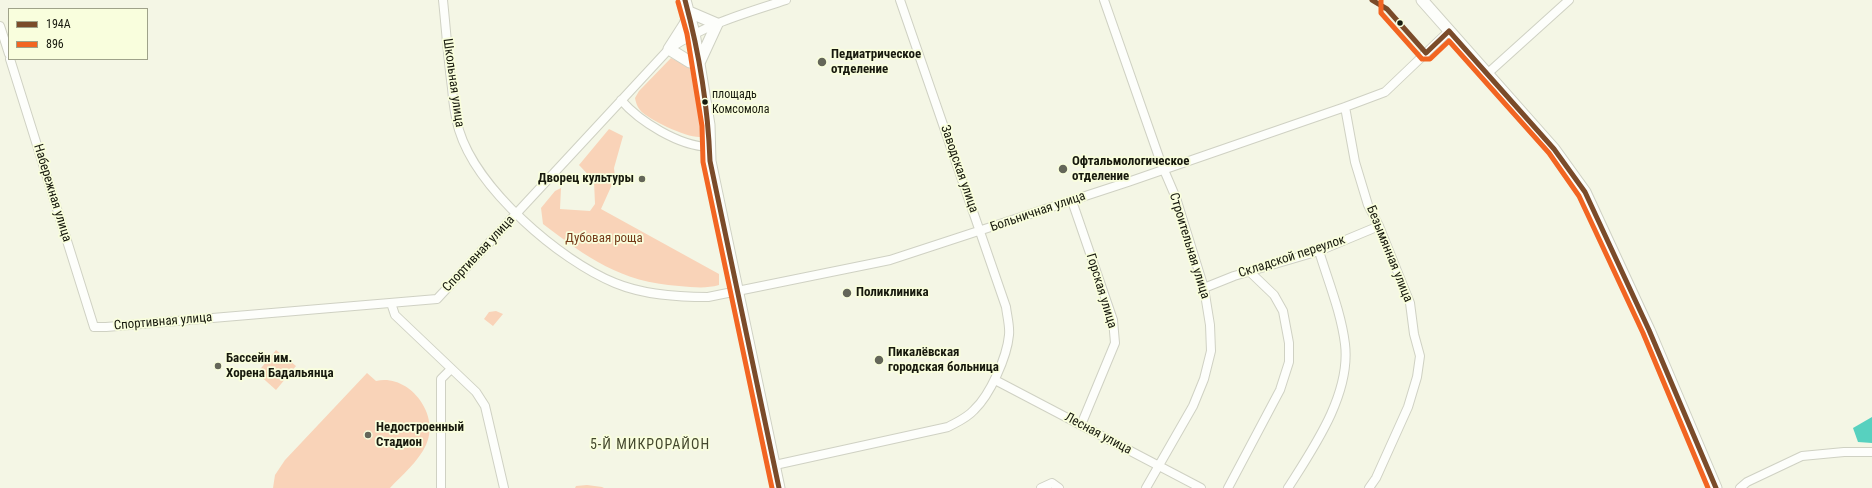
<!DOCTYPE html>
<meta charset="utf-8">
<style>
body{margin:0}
#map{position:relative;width:1872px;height:488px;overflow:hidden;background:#f4f6e5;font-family:"Roboto Condensed",sans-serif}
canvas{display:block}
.legend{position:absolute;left:8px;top:8px;width:140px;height:52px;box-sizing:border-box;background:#f9fedd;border:1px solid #9fa28a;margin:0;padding:5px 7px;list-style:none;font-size:12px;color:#17190d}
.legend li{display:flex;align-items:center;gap:8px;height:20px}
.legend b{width:20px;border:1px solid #9fa28a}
</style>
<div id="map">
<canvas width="1872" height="488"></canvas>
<ul class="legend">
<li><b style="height:5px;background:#7a4b2a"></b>194А</li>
<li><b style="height:5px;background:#f26522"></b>896</li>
</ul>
</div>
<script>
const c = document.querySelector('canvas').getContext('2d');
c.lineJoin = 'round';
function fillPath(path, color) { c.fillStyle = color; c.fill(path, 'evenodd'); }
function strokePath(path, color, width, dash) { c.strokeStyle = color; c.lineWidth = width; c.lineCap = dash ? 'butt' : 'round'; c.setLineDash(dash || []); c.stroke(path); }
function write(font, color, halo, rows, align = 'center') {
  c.font = font + ' "Roboto Condensed",sans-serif'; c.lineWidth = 3.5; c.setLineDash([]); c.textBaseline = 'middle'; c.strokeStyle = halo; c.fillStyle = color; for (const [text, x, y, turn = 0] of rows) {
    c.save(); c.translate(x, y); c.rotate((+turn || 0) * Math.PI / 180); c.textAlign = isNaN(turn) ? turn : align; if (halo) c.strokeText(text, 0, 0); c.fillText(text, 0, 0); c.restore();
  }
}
fillPath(new Path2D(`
 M671 58 691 68 693 72 702 133 700 137C688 138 648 120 640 110 637 106 636 103 635 98L639 91Z
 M609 129 623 136 614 168 615 178 601 209 719 274V285C705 289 693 287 679 286 620 282 588 258 543 224L541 208 555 191 561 188 560 209 590 211 595 204 594 181 579 165Z
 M496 311 503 314 493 326 484 319 489 312Z
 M276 350 296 366 276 390 257 373Z
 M367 373 376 381C409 373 441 415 426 445 418 462 402 475 390 488H273L275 475 285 460Z
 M587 485 602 487 604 488H575L576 486Z`), '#f9d3b8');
fillPath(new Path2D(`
 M1872 417V443L1858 442 1853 428Z`), '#57d1bf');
const street = new Path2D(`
 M443 0C446 29 448 58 452 88 453 101 455 116 459 130 477 189 559 260 615 283 644 295 677 297 708 297L890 260 1128 182 1345 107 1385 92 1449 31
 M1104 0 1161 163 1176 198 1204 288 1210 325 1211 351 1204 379 1193 406 1146 488
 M0 26 9 54
 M10 59 94 327H106L437 299 669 49C704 25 745 13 786 0
 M1487 74 1569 0
 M621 100C640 122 679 146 709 147
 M1345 107 1355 162 1368 205 1379 226 1410 303 1414 334 1420 356 1417 377 1408 407 1376 478 1369 488
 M1072 201 1113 320 1115 343 1081 425
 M1204 288 1234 276 1319 251 1379 226
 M391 303 395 315 476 392 485 406 504 488
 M995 380 1201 488
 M775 465 948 427C957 422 967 418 974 410 990 395 1007 357 1009 335 1010 326 1007 316 1006 307L900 0
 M441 488V379L451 369
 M1041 488 1052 483 1059 488
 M1228 488 1280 390 1289 362V343L1283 311 1274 295 1250 272
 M1288 488C1314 447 1351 394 1345 344 1341 312 1328 281 1319 251
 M1740 488 1747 482 1802 456 1844 452H1872`);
const secondary = new Path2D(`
 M685 0 694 33 709 125 710 161 779 488
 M1422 0 1554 149 1585 192 1649 330 1716 488
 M689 12 685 24 669 49 690 62 699 64
 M689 12 717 24 699 63`);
strokePath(street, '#cfd1c3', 10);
strokePath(secondary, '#cfd1c3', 13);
strokePath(street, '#fdfefb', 8);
strokePath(secondary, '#fdfefb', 11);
strokePath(new Path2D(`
 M685 0C699 52 708 107 710 161L779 488
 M1372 0 1387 9 1426 53 1449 31 1554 149 1585 192 1649 330 1716 488`), '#7a4b2a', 5);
strokePath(new Path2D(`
 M1381 0V13L1422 59H1430L1449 41 1549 153 1579 196 1643 333 1708 488
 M678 2 687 34 702 126 703 162 772 488`), '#f26522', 5);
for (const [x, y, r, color] of [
 [1400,23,3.5,"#17190d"],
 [822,62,5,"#646659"],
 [705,102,3.5,"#17190d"],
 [1063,169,5,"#646659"],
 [642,179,4,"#646659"],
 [847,293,5,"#646659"],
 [879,360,5,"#646659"],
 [218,366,4,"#646659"],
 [368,435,4,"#646659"]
]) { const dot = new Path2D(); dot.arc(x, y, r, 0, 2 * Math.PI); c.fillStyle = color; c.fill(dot); strokePath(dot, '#f9fedd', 1.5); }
write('12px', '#17190d', '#f9fedd', [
 ["площадь",712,95],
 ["Комсомола",712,110]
], 'left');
write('bold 13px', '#17190d', '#f9fedd', [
 ["Педиатрическое",831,55],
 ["отделение",831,70],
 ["Офтальмологическое",1072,162],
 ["отделение",1072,177],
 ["Дворец культуры",634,179,"right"],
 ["Поликлиника",856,293],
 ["Пикалёвская",888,353],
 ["городская больница",888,368],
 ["Бассейн им.",226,359],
 ["Хорена Бадальянца",226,374],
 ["Недостроенный",376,428],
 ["Стадион",376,443]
], 'left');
write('13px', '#17190d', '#f9fedd', [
 ["Школьная улица",453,83,82],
 ["Заводская улица",959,169,71],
 ["Набережная улица",52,193,73],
 ["Больничная улица",1038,212,-19],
 ["Строительная улица",1189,246,73],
 ["Спортивная улица",479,254,-47],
 ["Безымянная улица",1389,254,68],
 ["Складской переулок",1292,257,-18],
 ["Горская улица",1101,291,73],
 ["Спортивная улица",163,322,-5],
 ["Лесная улица",1098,434,28]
]);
write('13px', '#753a19', '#f9fedd', [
 ["Дубовая роща",604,239]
]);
c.letterSpacing = '1px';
write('14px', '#44482d', '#f9fedd', [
 ["5-Й МИКРОРАЙОН",650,445]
]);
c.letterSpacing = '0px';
</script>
